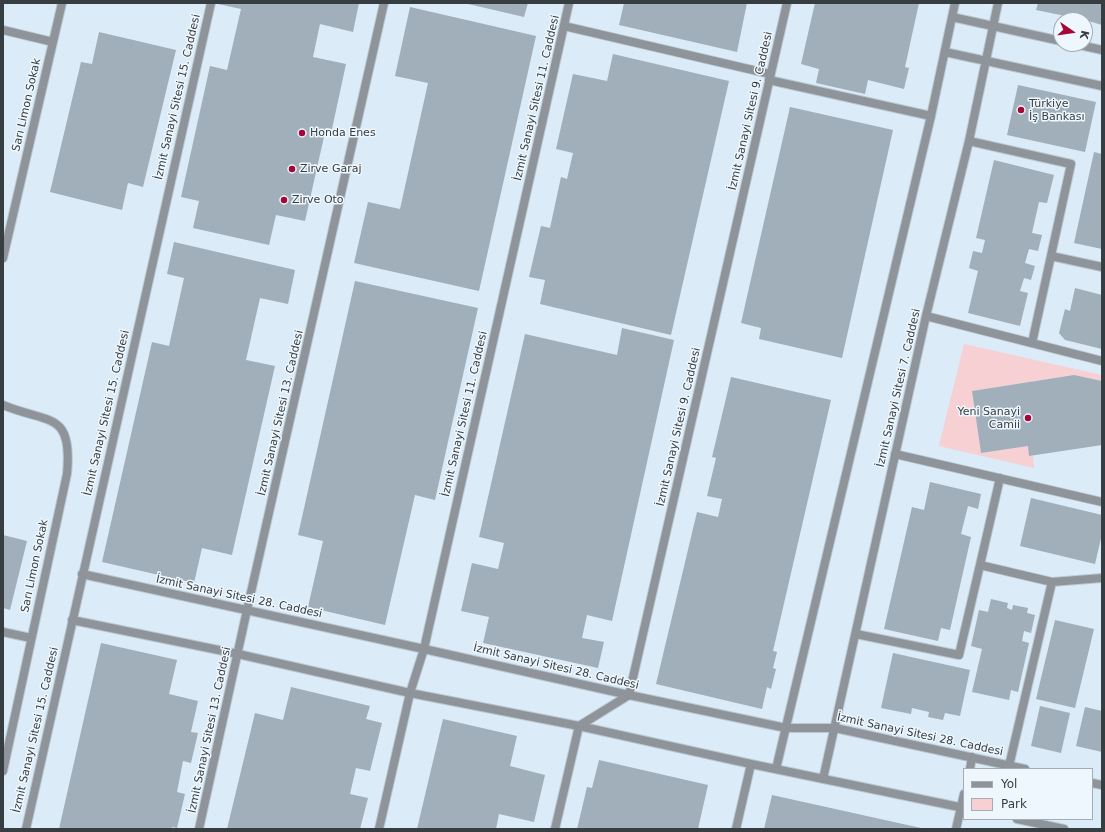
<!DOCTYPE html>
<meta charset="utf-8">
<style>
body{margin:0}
#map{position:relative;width:1105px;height:832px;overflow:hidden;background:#dbebf7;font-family:"DejaVu Sans",sans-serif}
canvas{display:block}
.frame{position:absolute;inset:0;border:4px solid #373e42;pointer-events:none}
.legend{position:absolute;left:963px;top:768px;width:130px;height:52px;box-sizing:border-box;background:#eef7fe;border:1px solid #a5adb3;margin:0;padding:5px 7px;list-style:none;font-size:12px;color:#373e42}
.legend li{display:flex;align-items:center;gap:8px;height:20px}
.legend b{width:20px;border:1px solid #a5adb3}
.north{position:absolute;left:1053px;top:12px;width:40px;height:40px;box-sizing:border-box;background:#eef7fe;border:1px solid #a5adb3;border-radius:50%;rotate:103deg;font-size:11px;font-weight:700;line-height:16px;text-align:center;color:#373e42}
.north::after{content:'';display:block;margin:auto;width:14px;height:18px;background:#a30637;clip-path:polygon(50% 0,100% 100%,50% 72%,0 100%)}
</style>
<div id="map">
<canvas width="1105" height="832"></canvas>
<div class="frame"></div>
<ul class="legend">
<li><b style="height:5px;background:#8e9499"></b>Yol</li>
<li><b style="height:11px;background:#f6d0d2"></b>Park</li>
</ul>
<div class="north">K</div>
</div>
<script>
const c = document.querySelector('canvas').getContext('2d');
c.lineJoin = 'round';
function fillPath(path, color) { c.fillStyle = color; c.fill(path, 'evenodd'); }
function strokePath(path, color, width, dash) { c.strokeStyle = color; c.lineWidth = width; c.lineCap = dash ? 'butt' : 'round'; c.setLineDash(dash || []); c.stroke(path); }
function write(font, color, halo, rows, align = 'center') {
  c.font = font + ' "DejaVu Sans",sans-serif'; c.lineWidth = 3; c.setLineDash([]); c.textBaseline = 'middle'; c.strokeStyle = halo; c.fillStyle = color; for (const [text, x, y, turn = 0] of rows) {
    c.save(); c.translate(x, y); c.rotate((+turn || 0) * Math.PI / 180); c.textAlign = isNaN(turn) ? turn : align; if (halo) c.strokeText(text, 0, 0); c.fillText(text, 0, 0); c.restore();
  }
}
fillPath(new Path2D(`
 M964 344 1102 375V381L1074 375 972 391 981 453 1028 446 1033 455 1034 468 939 446Z`), '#f6d0d2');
fillPath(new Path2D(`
 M218 3H359L353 32 320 24 313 57 346 64 332 129 326 128 305 221 276 215 269 245 193 228 199 201 181 197 210 66 227 70 241 9 218 4Z
 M464 3H528L524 17Z
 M624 3H747L737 52 619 25Z
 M815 3H919L905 67 909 68 904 89 868 80 865 94 816 83 819 69 801 64Z
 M1038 3H1102V25L1085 20 1036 10Z
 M410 7 536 36 479 291 354 263 368 202 400 209 428 83 395 76Z
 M99 32 176 50 143 187 128 183 122 210 50 192 81 62 92 64Z
 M613 54 729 81 671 335 540 304 545 280 529 277 541 226 550 228 561 177 567 179 573 153 556 149 573 74 607 81Z
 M1018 85 1096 102 1085 152 1007 135Z
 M790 107 893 130 842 358 759 339 761 328 741 323Z
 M1094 152 1102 154V249L1074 243Z
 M994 160 1054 175 1047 203 1039 202 1032 233 1042 235 1038 251 1029 249 1025 263 1035 266 1031 280 1024 278 1020 291 1028 293 1020 326 968 313 978 271 969 268 973 251 982 253 985 240 976 238Z
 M174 242 295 270 288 304 260 298 246 360 275 366 232 555 202 548 194 583 102 562 152 342 169 346 184 278 167 274Z
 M355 281 478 308 435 500 415 495 385 625 308 607 323 541 298 535Z
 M1075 288 1102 295V349L1065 340 1059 333 1065 309 1070 311Z
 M622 328 674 340 612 621 587 615 582 638 604 642 598 668 483 643 489 617 461 611 472 563 498 569 504 543 479 537 525 334 617 355Z
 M1074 375 1102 381V445L1029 456 1028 446 981 453 972 391Z
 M731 377 831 400 773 651 777 652 773 668 776 669 771 689 767 687 762 709 656 684 697 512 718 517 722 499 707 496 716 458 712 457Z
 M930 482 981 494 978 509 968 506 961 534 971 537 950 630 941 628 938 641 884 629 912 507 924 510Z
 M1031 498 1102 515V534L1095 564 1020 546Z
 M3 535 27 541 10 610 3 608Z
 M991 599 1008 603 1007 608 1012 610 1013 605 1028 608 1027 613 1035 615 1031 633 1024 631 1022 641 1029 643 1018 692 1011 690 1009 700 972 692 982 649 971 646 979 610 988 612Z
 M1055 620 1094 629 1075 708 1036 699Z
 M101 643 177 660 169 694 198 701 191 732 198 733 191 763 183 761 177 792 185 794 177 828 172 827V829H59Z
 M893 653 970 670 960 716 945 713 943 720 928 717 929 712 912 708 911 714 881 708Z
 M291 687 370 706 366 719 382 723 370 771 356 768 350 794 368 798 360 829H227L255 713 283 720Z
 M1040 706 1070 713 1061 753 1031 746Z
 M1085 707 1102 711V752L1076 746Z
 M443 719 517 736 510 766 545 775 534 822 499 814 496 829H417Z
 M599 760 708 785 698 829H577L587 787 592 788Z
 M772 795 921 828V829H764Z`), '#a0afba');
const service = new Path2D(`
 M564 26 770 74
 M769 80 931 116`);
const minor = new Path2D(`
 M952 17 1061 41
 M3 30 53 42
 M1075 44 1102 50
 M945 52 1102 86
 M969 141 1071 164 1032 343
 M1051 256 1102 267
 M3 258 62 3
 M926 316 1102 361
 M3 405C48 424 73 410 67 474L3 771
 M895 454 1102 502
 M1000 478 980 565 1052 582 1102 578
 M82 574 424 649 629 695 786 728H835L1025 769
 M72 620 238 654 410 693 579 726 751 764 964 808
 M3 632 31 638
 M856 634 959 655 980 565
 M1009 766 1052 582
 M776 769 931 116 955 3
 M970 769 972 757
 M823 779 926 316 969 141 998 3
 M1092 783 1102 785
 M1017 819 1064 829
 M26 829 211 3
 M199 829 247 610 384 3
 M379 829 410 693 424 649 569 3
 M555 829 579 726 629 695 787 3
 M736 829 751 764
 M956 829 964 794`);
strokePath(service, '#bac8d3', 10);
strokePath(minor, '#bac8d3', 10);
strokePath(service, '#8e9499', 8);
strokePath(minor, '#8e9499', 8);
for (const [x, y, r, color] of [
 [1021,110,4,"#a30637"],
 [302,133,4,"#a30637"],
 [292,169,4,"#a30637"],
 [284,200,4,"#a30637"],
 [1028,418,4,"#a30637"]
]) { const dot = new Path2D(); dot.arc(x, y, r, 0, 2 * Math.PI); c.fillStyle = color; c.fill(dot); strokePath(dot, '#eef7fe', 1.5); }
write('11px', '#373e42', '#eef7fe', [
 ["İzmit Sanayi Sitesi 15. Caddesi",178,97,-77],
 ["İzmit Sanayi Sitesi 11. Caddesi",537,98,-77],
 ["Sarı Limon Sokak",27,105,-77],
 ["İzmit Sanayi Sitesi 9. Caddesi",751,111,-77],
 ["İzmit Sanayi Sitesi 7. Caddesi",899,388,-77],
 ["İzmit Sanayi Sitesi 15. Caddesi",107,413,-77],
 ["İzmit Sanayi Sitesi 13. Caddesi",281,413,-77],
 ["İzmit Sanayi Sitesi 11. Caddesi",465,414,-77],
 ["İzmit Sanayi Sitesi 9. Caddesi",679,427,-77],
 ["Sarı Limon Sokak",35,566,-78],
 ["İzmit Sanayi Sitesi 28. Caddesi",239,597,12],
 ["İzmit Sanayi Sitesi 28. Caddesi",556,667,13],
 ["İzmit Sanayi Sitesi 15. Caddesi",36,730,-77],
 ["İzmit Sanayi Sitesi 13. Caddesi",210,730,-78],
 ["İzmit Sanayi Sitesi 28. Caddesi",920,735,12]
]);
write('11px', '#373e42', '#eef7fe', [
 ["Türkiye",1029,104],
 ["İş Bankası",1029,117],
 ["Honda Enes",310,133],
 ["Zirve Garaj",300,169],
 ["Zirve Oto",292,200],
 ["Yeni Sanayi",1020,412,"right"],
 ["Camii",1020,425,"right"]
], 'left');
</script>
